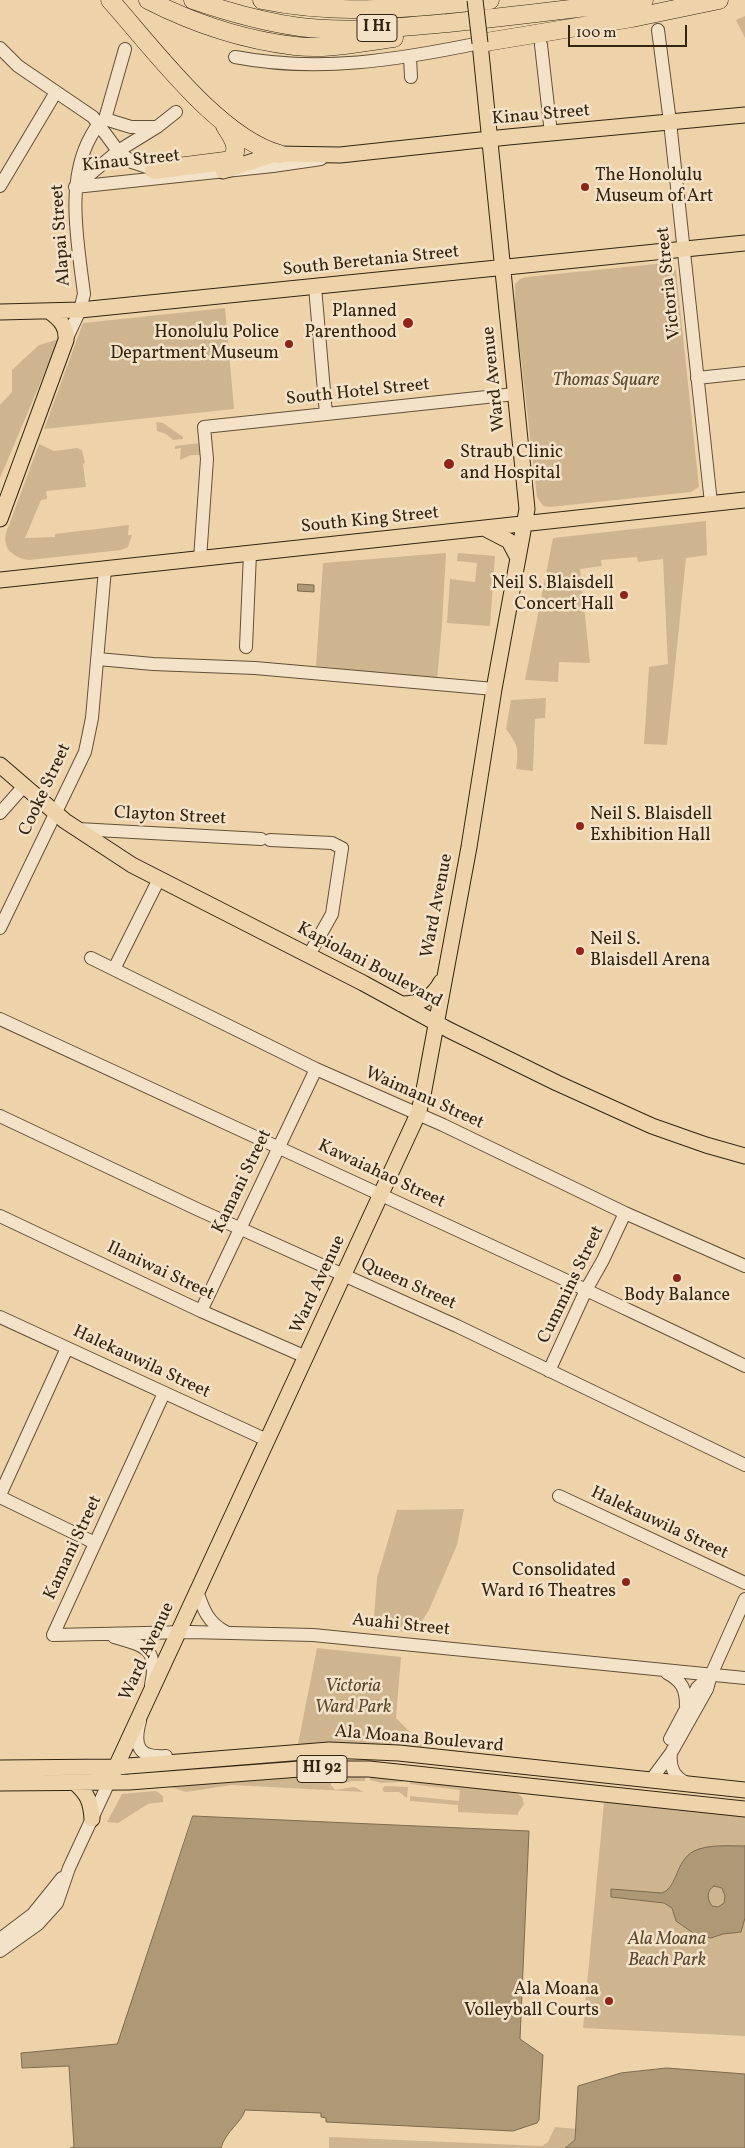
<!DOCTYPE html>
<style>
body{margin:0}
#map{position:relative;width:745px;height:2148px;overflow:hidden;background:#eed3aa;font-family:Vollkorn,serif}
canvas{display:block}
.scale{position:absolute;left:568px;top:25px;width:119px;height:22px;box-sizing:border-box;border:2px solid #332410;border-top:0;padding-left:6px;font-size:15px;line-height:18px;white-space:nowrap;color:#332410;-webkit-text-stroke:4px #f4e2c8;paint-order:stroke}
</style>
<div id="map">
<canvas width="745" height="2148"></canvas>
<div class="scale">100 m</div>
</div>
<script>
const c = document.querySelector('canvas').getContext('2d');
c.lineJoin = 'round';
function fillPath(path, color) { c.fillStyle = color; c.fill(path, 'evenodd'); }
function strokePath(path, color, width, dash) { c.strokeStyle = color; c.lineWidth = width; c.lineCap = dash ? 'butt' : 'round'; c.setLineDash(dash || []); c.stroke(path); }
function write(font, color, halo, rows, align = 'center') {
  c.font = font + ' Vollkorn,serif'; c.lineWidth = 5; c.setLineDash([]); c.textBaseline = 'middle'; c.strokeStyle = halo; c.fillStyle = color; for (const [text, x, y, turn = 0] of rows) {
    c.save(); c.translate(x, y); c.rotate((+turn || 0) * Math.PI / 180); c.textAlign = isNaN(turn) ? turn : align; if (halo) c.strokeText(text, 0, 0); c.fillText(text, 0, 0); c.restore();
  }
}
fillPath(new Path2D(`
 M745 16V38L736 20Z
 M666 263 672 264 676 271 699 487 691 492 550 507 543 506 537 497 515 307V284L520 279 526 277Z
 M225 308 234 409 44 429 83 323Z
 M59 339 0 478V405L12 392V370L39 345Z
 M156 422 163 423 183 437V439L173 440 166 434 157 431Z
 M200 443 202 455H191L180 460 181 448 175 449V446Z
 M39 444 54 451 77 448 82 450 85 463 83 464 86 487 46 491 47 499 41 500 25 538 55 537V534L129 525 128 535H132L128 547 121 550 29 560C14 558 2 549 6 533Z
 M706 521 707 555 686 558 667 745 644 744 649 667 668 664 663 559 638 562 637 557 601 560 602 566 580 569 590 663 559 662 558 682 525 680 553 538Z
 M446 553 442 625 437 680 316 666 323 563Z
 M458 553 495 556 490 626 447 623 450 579 475 582 477 563 457 561Z
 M546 698 545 718 535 719 533 771 516 769C519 749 518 745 506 729L511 700Z
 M464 1509 457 1545 429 1610 415 1632 373 1630 377 1578 397 1510Z
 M317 1648 401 1657 396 1718 427 1749 362 1744H298Z
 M333 1776 331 1785 335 1790 354 1787 364 1792 232 1785 186 1792 171 1787 283 1777Z
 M340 1776 365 1777V1781H352L340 1784Z
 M370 1777 403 1780V1782L381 1783 370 1780Z
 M411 1781 517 1793 522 1797 524 1804 518 1813V1815L458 1812V1805L410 1801V1796L459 1801 460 1790 410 1784Z
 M385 1786 408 1787 407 1798 399 1792H384L382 1789Z
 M156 1791 163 1796V1802L148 1804 118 1823 107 1822 122 1794Z
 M604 1802 745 1817V2036L583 2028Z
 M555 2127 576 2129 575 2140 565 2148H329V2137L542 2146 548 2142Z`), '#ceb590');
const water = new Path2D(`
 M298 584 314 585V592L298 591Z
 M193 1816 529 1831 520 2039 543 2055 539 2120 537 2123 513 2131 326 2122V2118L321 2117V2113L245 2110C243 2121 225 2132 221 2148H70L74 2147 69 2066 22 2068 21 2053 117 2044Z
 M745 1846V1918L741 1932 723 1934 711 1938 696 1935 676 1921 672 1908 664 1903 611 1897V1889L662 1893C678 1887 675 1861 694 1851 708 1844 730 1846 745 1846ZM714 1886 722 1888 725 1896 724 1903 718 1907 712 1906C707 1899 706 1891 714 1886Z
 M667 2068 745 2074V2148H565L575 2140 578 2086 621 2073Z`);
fillPath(water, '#ae9876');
strokePath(water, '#7d6a4d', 1);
const minor = new Path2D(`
 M658 30 670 122 711 503
 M541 45 551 133
 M0 48 18 66 93 117 118 151 132 162 162 172
 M235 57C319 73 397 60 480 43
 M410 57 411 77
 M105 119 131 127H156
 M0 186 56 92
 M75 187 273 166 321 159
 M75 187 118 151 157 127 176 112
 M315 287 326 414
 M66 340 80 310 84 294C78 244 65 182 91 136 95 129 98 124 105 119L125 49
 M697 378 745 373
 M200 559 207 459 204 427 515 394
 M246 647 250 553
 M98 659 153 664 255 668 494 689
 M0 813 24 786
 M78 829 261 839
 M270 840 332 843 342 848 332 914 309 955
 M0 928 85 752 92 718 105 569
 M91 958 316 1069 443 1125 625 1213 745 1266
 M114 969 159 879
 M0 1019C186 1106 373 1190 559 1277 621 1307 683 1335 745 1366
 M0 1116 199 1210 457 1326 745 1465
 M0 1216 201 1311 306 1357
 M201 1311 316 1069
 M0 1317 267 1440
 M549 1371 586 1290 603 1260 625 1213
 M164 1393 53 1635 190 1632 313 1635 745 1678
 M0 1495 67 1348
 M559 1496 745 1583
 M0 1497 95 1543
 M197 1591C203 1609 208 1623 226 1632
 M114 1637C145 1646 159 1648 151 1685
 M667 1673C682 1681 686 1689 686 1706
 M140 1721C133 1747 139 1758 166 1756
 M670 1739 697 1688 710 1676
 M671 1753C669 1769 675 1778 689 1784
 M651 1780 671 1753 707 1689 711 1675 745 1599
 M0 1939 33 1914 62 1878
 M0 1951 38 1924 57 1903 69 1868 109 1782`);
const major = new Path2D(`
 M223 171 275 154 340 155 508 137 745 115
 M0 312 80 310 745 243
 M0 519 66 340C67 327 61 320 50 312
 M484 528 509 541 518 558
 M0 580 745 500
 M0 765 65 821 132 865 363 983 449 1030 557 1083 652 1126 706 1145 745 1156
 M401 1004C419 1004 432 999 441 982
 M0 1768 116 1767 329 1750 399 1753 745 1790
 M74 1782C88 1794 91 1802 92 1819
 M109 1782 418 1114 423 1095 469 847 494 689 527 509 480 43
 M0 1783 129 1782 300 1769H369L745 1809`);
const highway = new Path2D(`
 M110 0C152 47 218 137 279 154
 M148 0C193 23 244 40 295 46 327 50 362 42 394 38
 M193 0C228 12 263 22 300 27 349 33 399 27 448 23 513 16 579 8 644 0
 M262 0C338 16 413 8 490 0
 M480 43 632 18 719 0
 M154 170 225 161 232 159C240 147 232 137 225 126`);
strokePath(minor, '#625036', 14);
strokePath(major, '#332410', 17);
strokePath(highway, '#332410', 19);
strokePath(minor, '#f4e2c8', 12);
strokePath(major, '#eed3aa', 15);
strokePath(highway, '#eed3aa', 18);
const majorBridge = new Path2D(`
 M475 0 480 43`);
strokePath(majorBridge, '#332410', 17, []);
strokePath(majorBridge, '#eed3aa', 15);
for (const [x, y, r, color] of [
 [585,187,5,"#8f2418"],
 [408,323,6,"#8f2418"],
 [289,344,5,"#8f2418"],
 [449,464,6,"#8f2418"],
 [624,595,5,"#8f2418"],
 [580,826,5,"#8f2418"],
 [580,951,5,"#8f2418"],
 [677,1278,5,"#8f2418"],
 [626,1582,5,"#8f2418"],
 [609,2001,5,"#8f2418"]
]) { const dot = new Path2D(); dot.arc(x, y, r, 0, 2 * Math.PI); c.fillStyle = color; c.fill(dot); strokePath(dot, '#f4e2c8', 2); }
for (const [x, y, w] of [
 [377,28,40],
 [322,1769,50]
]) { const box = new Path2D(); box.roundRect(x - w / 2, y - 13.5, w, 27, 4); c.fillStyle = '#f4e2c8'; c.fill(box); strokePath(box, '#332410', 1); }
write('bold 16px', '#332410', null, [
 ["I H1",377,28],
 ["HI 92",322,1769]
]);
write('18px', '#332410', '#f4e2c8', [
 ["Kinau Street",541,116,-5],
 ["Kinau Street",131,162,-6],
 ["Alapai Street",62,235,-94],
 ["South Beretania Street",371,262,-6],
 ["Victoria Street",670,283,-96],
 ["Ward Avenue",495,379,-96],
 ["South Hotel Street",358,393,-6],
 ["South King Street",370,521,-6],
 ["Cooke Street",46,790,-65],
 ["Clayton Street",170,817,3],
 ["Ward Avenue",438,906,-79],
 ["Kapiolani Boulevard",369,966,28],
 ["Waimanu Street",424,1099,24],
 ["Kawaiahao Street",381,1175,25],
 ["Kamani Street",243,1182,-64],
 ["Ilaniwai Street",160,1272,25],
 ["Ward Avenue",319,1285,-65],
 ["Queen Street",408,1285,24],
 ["Cummins Street",572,1285,-64],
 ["Halekauwila Street",141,1363,25],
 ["Halekauwila Street",659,1524,25],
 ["Kamani Street",74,1548,-65],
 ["Auahi Street",401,1626,6],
 ["Ward Avenue",148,1652,-65],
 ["Ala Moana Boulevard",419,1740,5]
]);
write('18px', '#332410', '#f4e2c8', [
 ["The Honolulu",595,177,"left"],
 ["Museum of Art",595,198,"left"],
 ["Planned",397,313],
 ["Parenthood",397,334],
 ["Honolulu Police",279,334],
 ["Department Museum",279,355],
 ["Straub Clinic",460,454,"left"],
 ["and Hospital",460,475,"left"],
 ["Neil S. Blaisdell",614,585],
 ["Concert Hall",614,606],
 ["Neil S. Blaisdell",590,816,"left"],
 ["Exhibition Hall",590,837,"left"],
 ["Neil S.",590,941,"left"],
 ["Blaisdell Arena",590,962,"left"],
 ["Body Balance",677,1297,"center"],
 ["Consolidated",616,1572],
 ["Ward 16 Theatres",616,1593],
 ["Ala Moana",599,1991],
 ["Volleyball Courts",599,2012]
], 'right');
write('italic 18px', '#5a4830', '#f4e2c8', [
 ["Thomas Square",606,382],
 ["Victoria",353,1688],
 ["Ward Park",353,1709],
 ["Ala Moana",667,1941],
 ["Beach Park",667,1962]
]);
</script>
